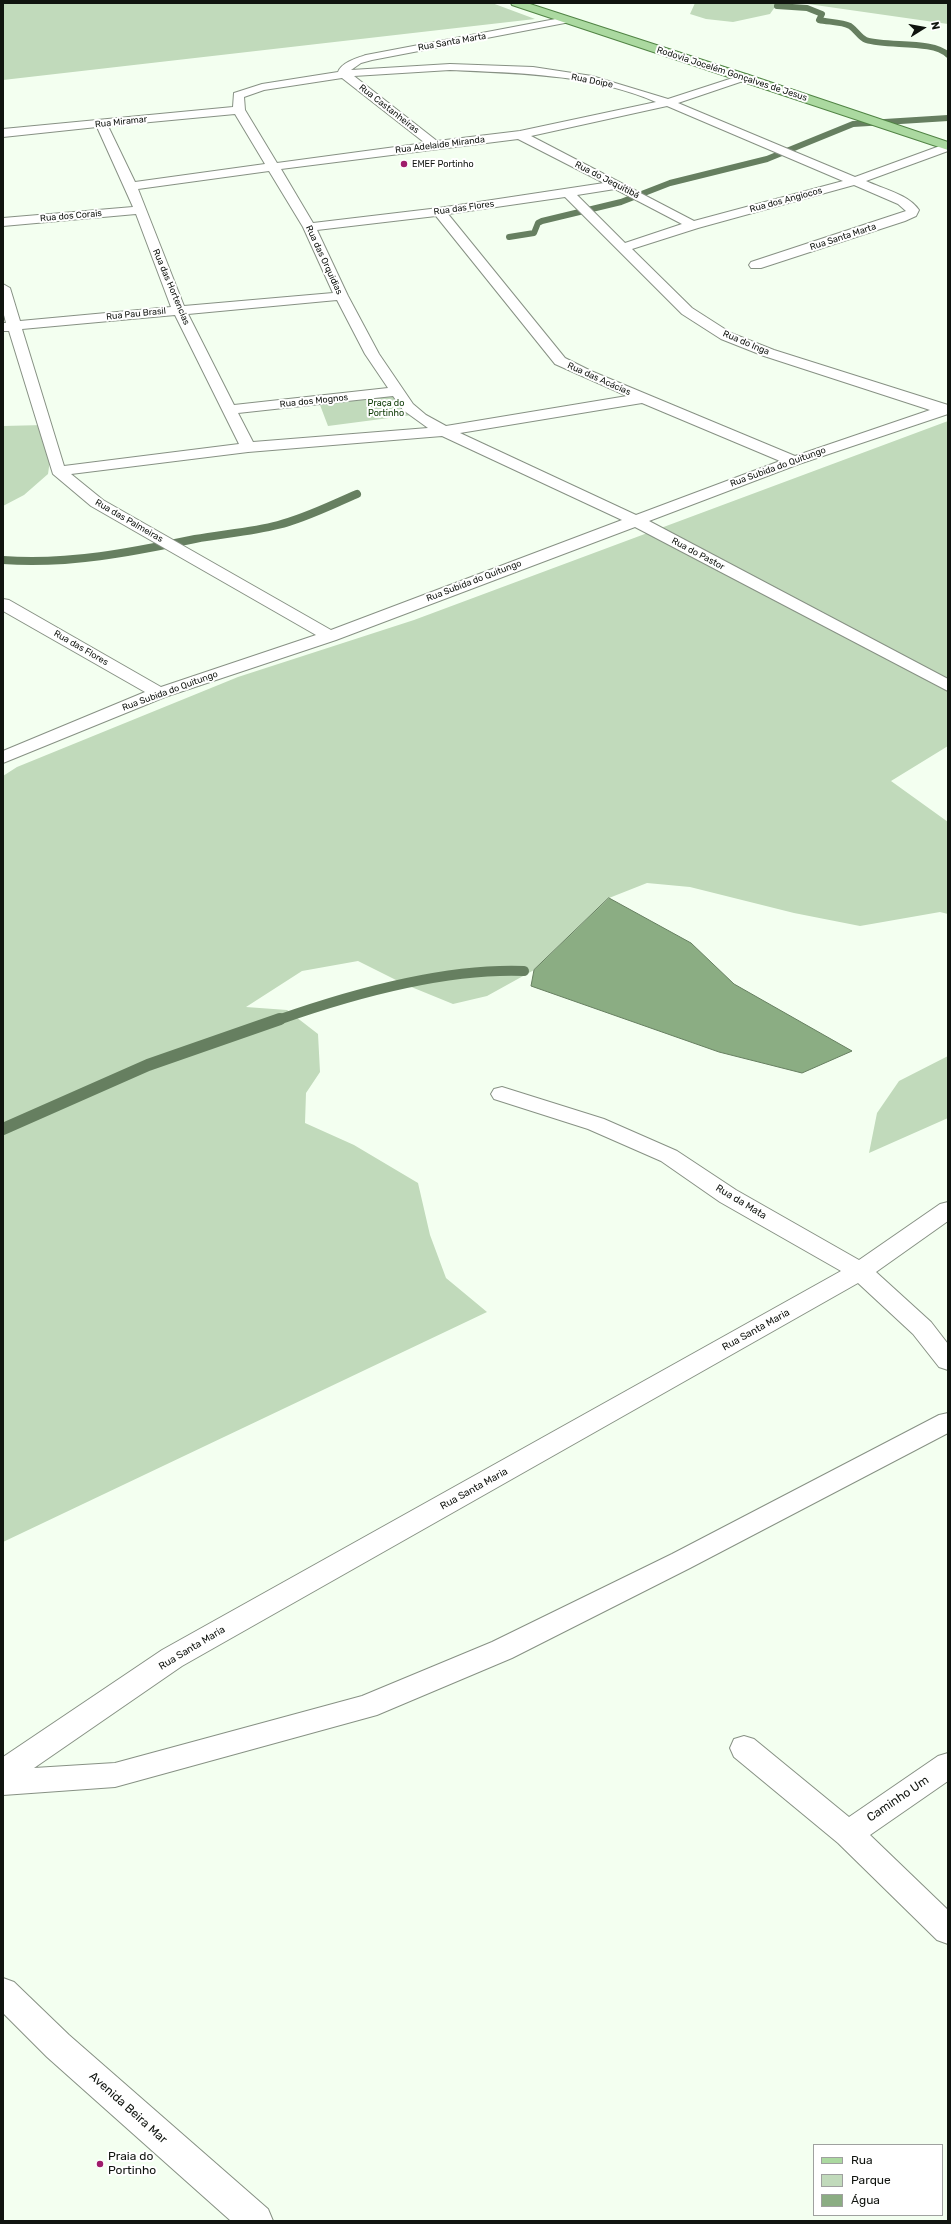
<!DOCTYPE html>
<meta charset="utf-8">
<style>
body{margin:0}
#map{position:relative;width:951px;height:2224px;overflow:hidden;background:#f3fff0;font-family:Rubik,sans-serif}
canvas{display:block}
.frame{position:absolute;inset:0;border:4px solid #10140f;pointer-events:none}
.legend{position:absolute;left:813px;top:2144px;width:130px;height:72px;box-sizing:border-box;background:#fff;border:1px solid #9fa19f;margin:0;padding:5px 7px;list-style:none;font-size:12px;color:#10140f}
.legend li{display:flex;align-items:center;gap:8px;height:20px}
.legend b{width:20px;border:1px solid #9fa19f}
.north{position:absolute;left:903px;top:8px;width:40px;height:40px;-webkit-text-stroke:3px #fff;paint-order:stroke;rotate:79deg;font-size:11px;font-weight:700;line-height:16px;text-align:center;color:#10140f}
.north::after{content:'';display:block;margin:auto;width:14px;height:18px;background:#10140f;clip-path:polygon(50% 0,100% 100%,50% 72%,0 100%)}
</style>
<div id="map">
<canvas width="951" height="2224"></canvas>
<div class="frame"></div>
<ul class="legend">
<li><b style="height:5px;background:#abd9a0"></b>Rua</li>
<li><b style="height:11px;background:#c1dabb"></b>Parque</li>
<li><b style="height:11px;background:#8bad83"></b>Água</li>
</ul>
<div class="north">N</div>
</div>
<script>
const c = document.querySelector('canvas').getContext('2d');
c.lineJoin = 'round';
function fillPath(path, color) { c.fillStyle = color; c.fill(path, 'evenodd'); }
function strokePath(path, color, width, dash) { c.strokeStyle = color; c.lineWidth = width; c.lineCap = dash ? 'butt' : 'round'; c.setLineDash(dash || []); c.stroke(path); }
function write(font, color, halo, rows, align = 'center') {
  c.font = font + ' Rubik,sans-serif'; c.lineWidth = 4; c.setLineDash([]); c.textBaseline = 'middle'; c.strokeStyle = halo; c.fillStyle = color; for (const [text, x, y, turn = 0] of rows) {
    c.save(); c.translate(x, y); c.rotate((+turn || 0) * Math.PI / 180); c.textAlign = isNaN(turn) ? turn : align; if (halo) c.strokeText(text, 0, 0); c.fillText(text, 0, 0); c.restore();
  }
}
fillPath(new Path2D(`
 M3 3H492L535 19 3 80Z
 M695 3H785L777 4 770 14 733 22 706 19 690 14Z
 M801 3H948V24Z
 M400 395 412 415 328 426 320 405Z
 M948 421V746L891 781 948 822V914L940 912 860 926 794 913 690 887 647 883 609 898 534 970 487 996 453 1004 404 984 358 961 302 971 246 1007 287 1010 318 1034 320 1072 306 1093 305 1123 354 1145 418 1183 430 1235 446 1278 487 1312 3 1542V776L17 767 238 677 414 620Z
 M44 425 45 434 54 433 48 474 24 495 3 506V426Z
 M948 1056V1118L869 1153 877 1113 899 1081Z`), '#c1dabb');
const water = new Path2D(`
 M609 898 691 943 734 984 852 1051 802 1073 719 1052 531 986 534 970Z`);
fillPath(water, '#8bad83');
strokePath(water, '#667f60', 1);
strokePath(new Path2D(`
 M777 6 807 8 822 14 819 20C828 22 842 22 850 26 856 30 860 38 866 40 888 47 933 40 948 55
 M509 237 534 233 538 223 542 221 621 202 670 183 767 159 853 124 948 118`), '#667f60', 6);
strokePath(new Path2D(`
 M3 560C68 565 132 552 195 539 222 534 251 532 278 525 306 518 331 505 357 494`), '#667f60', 8);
strokePath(new Path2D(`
 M278 1020C352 994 445 968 524 971`), '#667f60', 10);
strokePath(new Path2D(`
 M3 1129 148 1065 280 1019`), '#667f60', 12);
const minor = new Path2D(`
 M566 17 571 20 570 22 372 60 361 63 351 70 450 64 533 67 592 76 668 99 745 74 749 75 751 77 749 79 678 103 855 177 948 143V151L866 181C883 189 908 194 919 210L916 216 905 221 761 268H751L749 265 751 262 906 211 898 204 854 185 698 228 632 249 692 308 731 333 774 350 948 405V414L799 464 649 521 948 679V691L635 527 336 640 165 697 3 763V751L145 692 3 611V599L9 600 161 687 316 635 91 506 53 474 9 331H3V323H6L3 311V284L10 288 20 321 171 307 136 214 3 226V218L133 207 97 127 3 137V129L233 107 234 93 262 84 338 72C342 62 357 58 366 55ZM450 70C519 73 591 74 656 102L520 131 437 141 354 76ZM342 78 425 143 277 163 245 110 244 97 264 90ZM667 106 843 181 694 221 531 136ZM235 114 265 164 135 182 108 126ZM518 139 604 183 439 208 313 223 281 169ZM269 171 303 227 333 293 184 306 138 189ZM615 189 682 224 625 243 577 195ZM565 197 682 314 721 339 764 356 930 410 795 456 591 371 565 358 448 214ZM436 216 555 364 627 396 446 426 426 415 413 404 379 354 348 296 317 230ZM337 300 365 354 388 388 234 405 188 314ZM175 315 239 444 64 466 22 329ZM393 396 403 410 428 428 253 442 238 413ZM642 403 780 461 636 515 460 433ZM442 436 622 520 331 630 103 500 71 474 248 452Z
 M502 1087 604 1119 677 1151 736 1190 859 1260 940 1204 948 1202V1221L876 1272 931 1322 948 1344V1370L939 1367 913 1334 858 1283 182 1666 34 1768 115 1763 362 1696 492 1642 672 1554 939 1415 948 1413V1433L690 1568 512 1658 377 1715 115 1787 3 1795V1757L162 1650 841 1271 720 1202 661 1161 588 1129 494 1099 491 1094 494 1089Z
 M744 1736 754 1739 849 1817 938 1756 948 1753V1781L870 1835 948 1910V1944L937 1940 838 1843 734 1757 730 1748 734 1739Z
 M3 1978 14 1982 69 2035 268 2209 273 2221H231L47 2057 3 2013Z`);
const primary = new Path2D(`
 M511 3H527L749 75 948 142V150L512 5Z`);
strokePath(minor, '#879184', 2);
strokePath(primary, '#508344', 2);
fillPath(minor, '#fff');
fillPath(primary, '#abd9a0');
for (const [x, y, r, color] of [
 [404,164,4,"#9f1c6b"],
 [100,2164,4,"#9f1c6b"]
]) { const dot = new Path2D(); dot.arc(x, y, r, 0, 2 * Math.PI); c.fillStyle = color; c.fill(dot); strokePath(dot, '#fff', 1.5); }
write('9px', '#10140f', '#fff', [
 ["Rua Santa Marta",452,42,-10],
 ["Rodovia Jocelém Gonçalves de Jesus",732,74,18],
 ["Rua Doipe",592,81,11],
 ["Rua Castanheiras",389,109,38],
 ["Rua Miramar",121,122,-6],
 ["Rua Adelaide Miranda",440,145,-7],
 ["Rua do Jequitibá",607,180,27],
 ["Rua dos Angiocos",786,200,-15],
 ["Rua das Flores",464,208,-8],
 ["Rua dos Corais",71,216,-5],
 ["Rua Santa Marta",843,237,-18],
 ["Rua das Orquidias",324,260,65],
 ["Rua das Hortencias",171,287,67],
 ["Rua Pau Brasil",136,314,-6],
 ["Rua do Inga",746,343,23],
 ["Rua das Acácias",599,379,24],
 ["Rua dos Mognos",314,401,-6],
 ["Rua Subida do Quitungo",778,467,-20],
 ["Rua das Palmeiras",129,521,30],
 ["Rua do Pastor",698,554,28],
 ["Rua Subida do Quitungo",474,581,-21],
 ["Rua das Flores",81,648,30],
 ["Rua Subida do Quitungo",170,691,-20]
]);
write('9px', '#10140f', '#fff', [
 ["EMEF Portinho",412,164]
], 'left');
write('9px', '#0a3800', '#fff', [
 ["Praça do",386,403],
 ["Portinho",386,413]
]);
write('10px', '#10140f', '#fff', [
 ["Rua da Mata",741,1202,31],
 ["Rua Santa Maria",756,1330,-29],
 ["Rua Santa Maria",474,1489,-29],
 ["Rua Santa Maria",192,1648,-31]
]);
write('12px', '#10140f', '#fff', [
 ["Caminho Um",898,1799,-34],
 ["Avenida Beira Mar",128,2108,42]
]);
write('12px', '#10140f', '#fff', [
 ["Praia do",108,2157],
 ["Portinho",108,2171]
], 'left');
</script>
